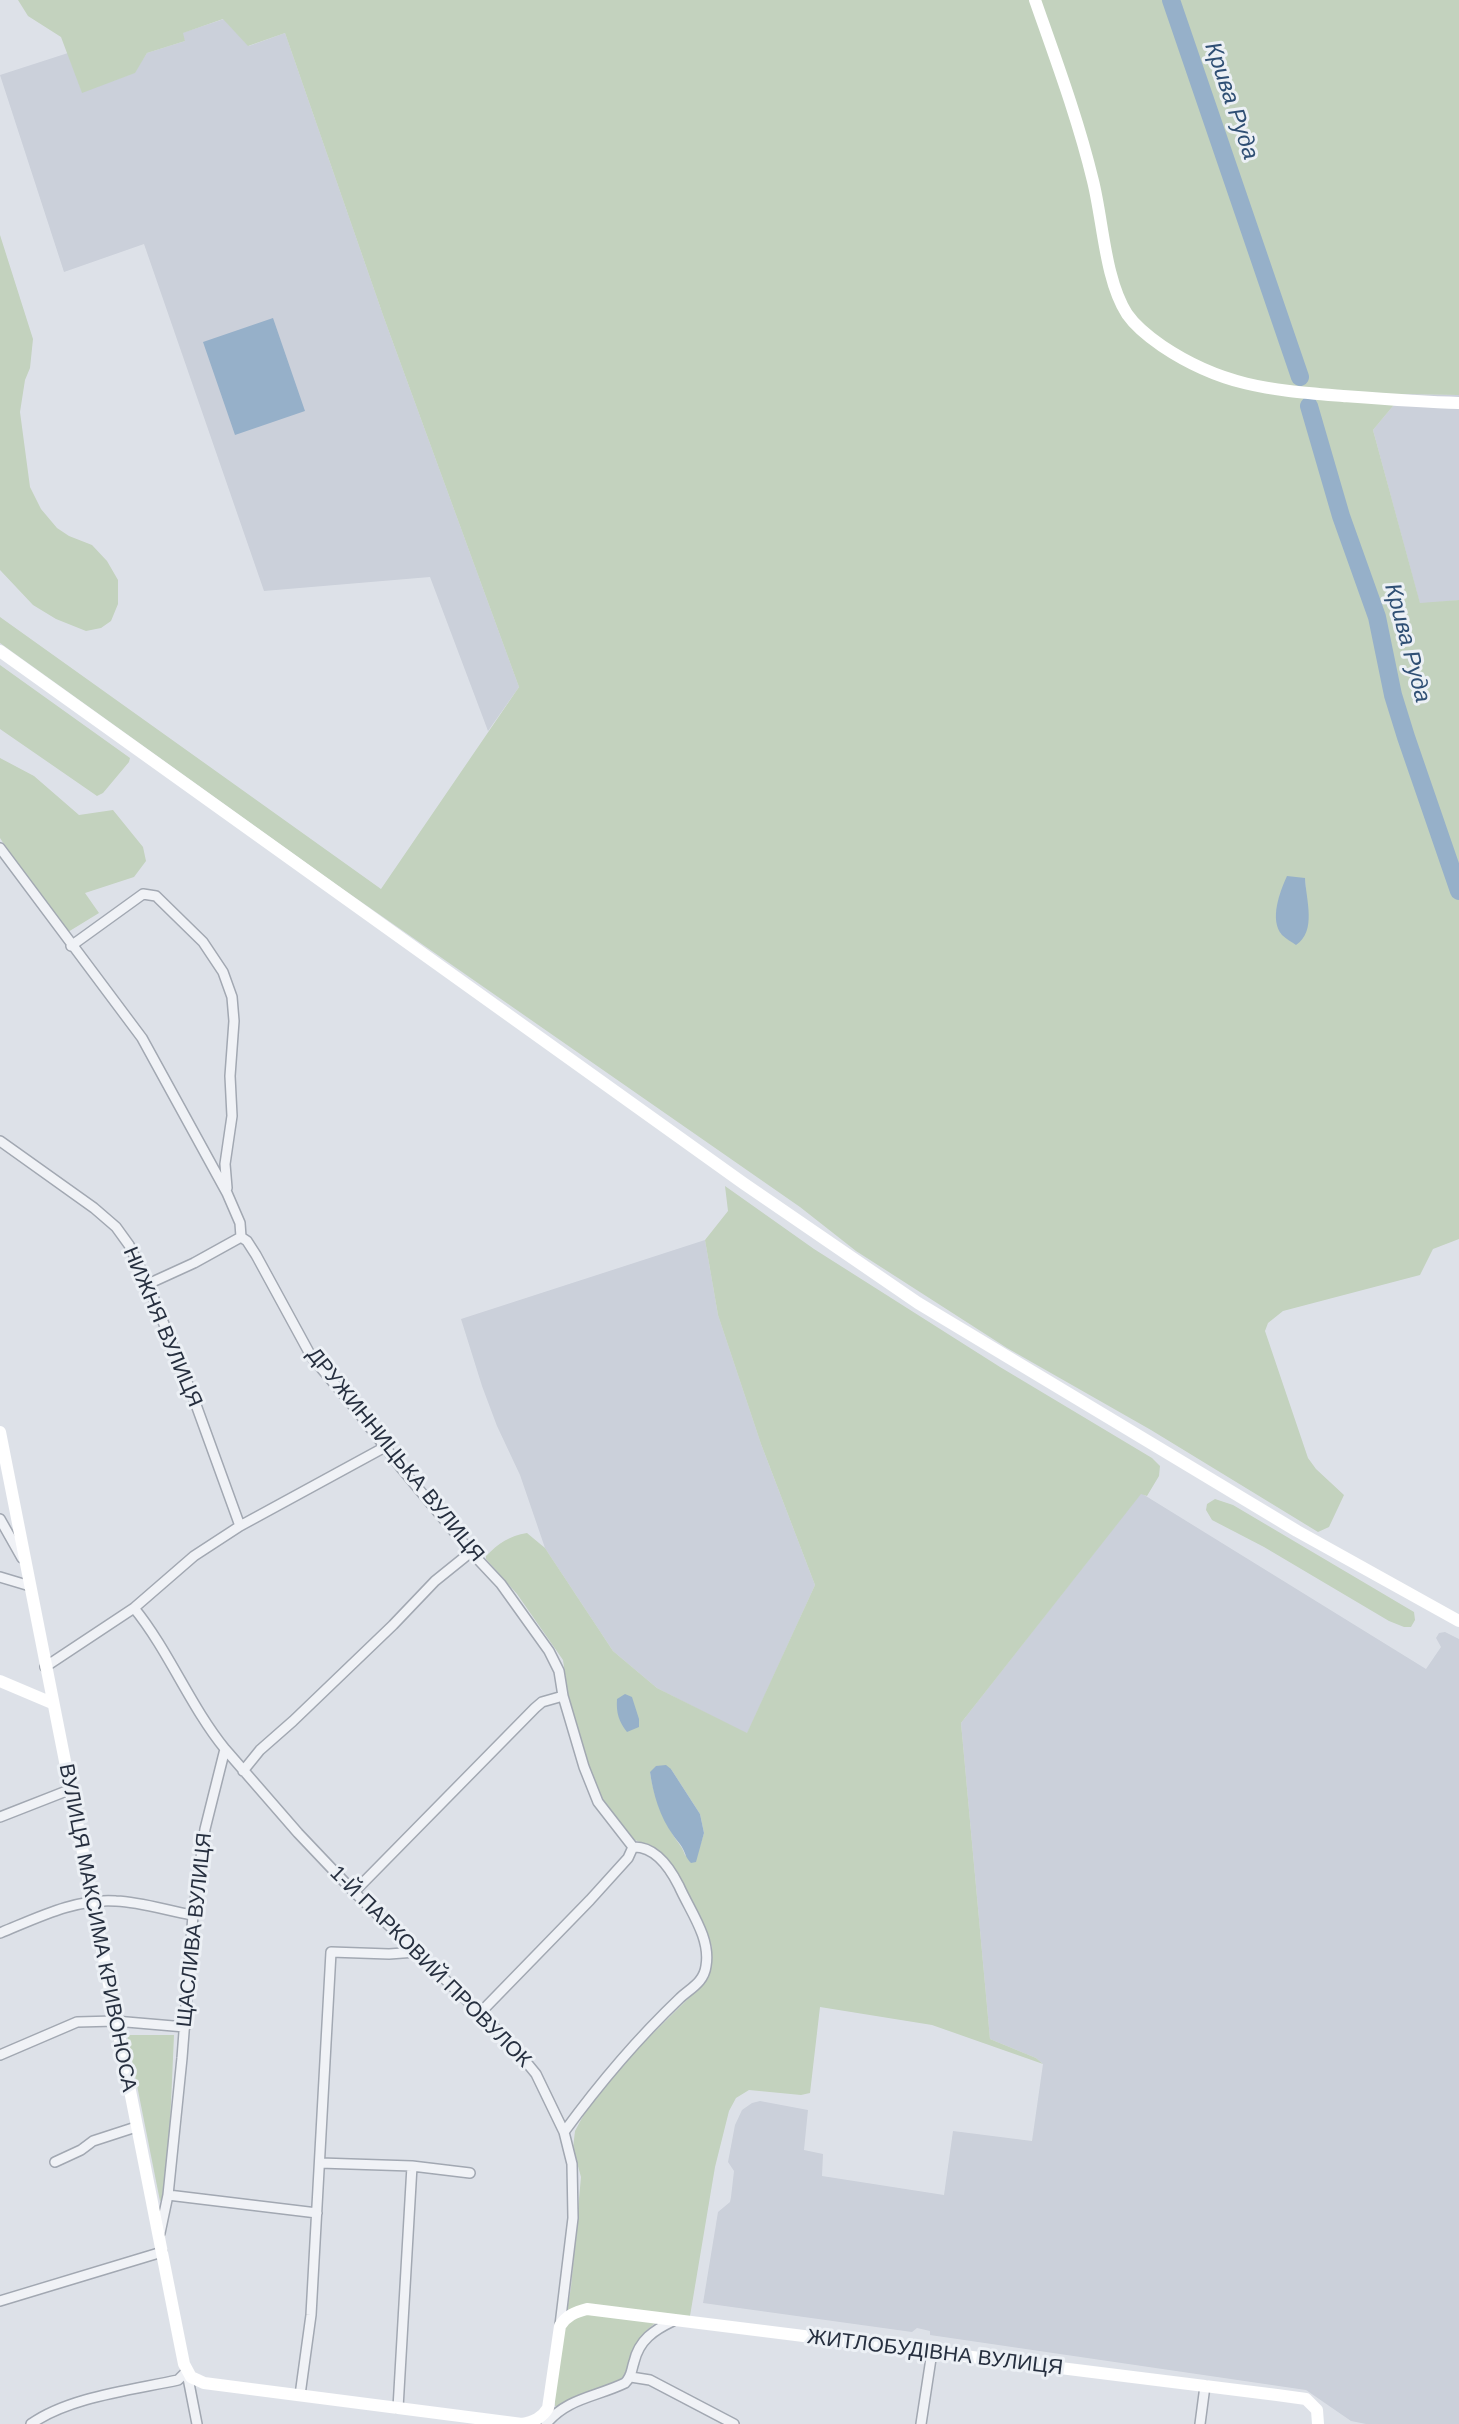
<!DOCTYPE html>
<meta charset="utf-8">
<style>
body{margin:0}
canvas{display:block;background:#dde1e8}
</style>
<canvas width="1459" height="2424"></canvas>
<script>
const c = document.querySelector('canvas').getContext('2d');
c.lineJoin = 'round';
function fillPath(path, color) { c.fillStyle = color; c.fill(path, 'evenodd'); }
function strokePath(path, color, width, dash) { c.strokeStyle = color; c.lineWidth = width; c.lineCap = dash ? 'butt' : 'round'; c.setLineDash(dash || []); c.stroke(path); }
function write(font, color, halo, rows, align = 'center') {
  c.font = font + ' Arial,sans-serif'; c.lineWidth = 6; c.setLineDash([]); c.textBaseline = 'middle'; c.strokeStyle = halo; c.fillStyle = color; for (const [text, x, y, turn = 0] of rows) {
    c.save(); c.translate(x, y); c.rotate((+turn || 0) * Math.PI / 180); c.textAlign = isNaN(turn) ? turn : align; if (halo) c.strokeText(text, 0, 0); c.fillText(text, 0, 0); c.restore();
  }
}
fillPath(new Path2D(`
 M224 19 249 46 285 33 384 318 519 687 488 731 430 577 264 591 144 244 64 272 0 75 68 53 82 92 134 73 147 53 185 41 182 33Z
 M1403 394 1459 395V600L1420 604 1373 430Z
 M705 1240 718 1315 761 1444 815 1585 747 1734 657 1688 613 1651 545 1548 520 1475 497 1426 482 1386 461 1319Z
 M1141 1493 1426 1669 1441 1647 1436 1638 1439 1633 1445 1632 1459 1639V2424H1366L1351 2421 1306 2390 930 2335V2331L917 2328 912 2332 703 2303 718 2212 730 2202 731 2197 734 2171 728 2162 735 2125 742 2110 752 2103 760 2101 808 2110 804 2150 823 2154 822 2176 944 2195 953 2131 1032 2141 1043 2064 1036 2058 990 2039 961 1723Z`), '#cbd0da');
fillPath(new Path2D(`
 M18 0H1459V395L1403 394 1373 430 1420 603 1459 600V1239L1433 1249 1420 1275 1283 1311 1268 1323 1265 1331 1308 1458 1316 1469 1344 1495 1329 1527 1318 1532 1151 1430 1007 1348 856 1251 800 1207 337 885 0 643V617L381 889 519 687 384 318 285 33 248 46 223 19 183 33 185 41 147 53 135 73 82 93 61 37 28 16ZM1305 879 1306 895 1281 934 1277 920 1280 893Z
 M0 235 33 339 30 368 25 380 20 412 30 487 41 509 57 528 69 536 92 545 107 561 118 580V604L111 621 101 628 86 631 56 619 33 605 0 570Z
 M0 665 130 758 129 762 103 793 97 796 0 729Z
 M0 758 34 776 79 815 113 810 143 847 146 861 134 877 85 893 99 913 68 932 38 897 0 838Z
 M725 1186 814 1249 1000 1367 1152 1458 1160 1466 1159 1476 1147 1496 1141 1494 961 1723 990 2039 1036 2058 1043 2064 932 2025 820 2007 810 2093 801 2095 749 2090 736 2098 729 2111 715 2167 690 2316C662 2315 645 2324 634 2351 630 2359 629 2370 623 2377 609 2394 578 2399 558 2407L555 2406V2384L571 2287 581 2177 573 2148 575 2131 589 2105 627 2059 704 1983 711 1966 712 1947 705 1928 665 1856 657 1849 635 1840 625 1832 601 1799 583 1751 569 1702 563 1660 517 1594 486 1559V1556C499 1543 509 1536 527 1533L545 1548 613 1651 657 1688 747 1733 815 1585 761 1444 718 1315 705 1240 728 1211ZM671 1769 700 1814 704 1833 695 1862 685 1855C682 1845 675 1840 671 1831 661 1812 653 1794 650 1772Z
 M1215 1499 1233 1505 1414 1612 1415 1620 1411 1627H1404L1389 1621 1264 1547 1212 1520 1206 1510 1207 1504Z
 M127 2035H174L170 2126 164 2199 160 2201Z`), '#c3d2be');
fillPath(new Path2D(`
 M273 318 305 411 235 435 203 342Z
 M1287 876 1305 878C1306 900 1317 931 1296 945 1292 942 1286 939 1282 935 1269 920 1280 891 1287 876Z
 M625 1694 632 1697 639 1719V1727L627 1732C619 1722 616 1713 617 1699Z
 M666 1765 671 1769 700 1814 704 1833 696 1862 691 1863C686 1858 686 1855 683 1849 681 1844 676 1840 673 1835 660 1817 653 1794 650 1772L656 1766Z`), '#96b0c9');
strokePath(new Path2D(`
 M1171 0 1300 377
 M1309 406 1341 516 1377 617 1393 695 1406 737 1459 891`), '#96b0c9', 18);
const street = new Path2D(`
 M0 848 142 1038 227 1193 240 1223 241 1237 247 1241 256 1255 311 1356 355 1408 402 1469 471 1552 501 1584 549 1651 559 1671 563 1696 584 1767 598 1802 633 1847C655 1846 670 1868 679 1886 690 1911 711 1938 706 1966 704 1982 691 1988 680 1998 637 2039 599 2084 564 2132
 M71 946 143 894 156 896 203 942 223 972 232 997 234 1021 230 1076 232 1116 225 1164 227 1188
 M0 1141 94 1208 116 1227 129 1245 148 1284 195 1402 240 1526
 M148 1284 194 1263 241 1237
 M0 1519 22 1558
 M0 1577 30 1586
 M134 1608C169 1651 190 1706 225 1749L205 1829 193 1915 182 2058 168 2195 160 2233
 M45 1667 134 1608 194 1556 240 1526 385 1447
 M225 1749 298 1833 354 1892 480 2013 514 2047 536 2074 564 2132 572 2164 573 2218 560 2325
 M243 1771 260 1750 293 1721 393 1625 435 1581 471 1552
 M0 1817 69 1790
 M354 1892 535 1708 542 1702 563 1696
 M0 1933C37 1918 76 1898 116 1901 142 1902 168 1911 193 1915
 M480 2013 590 1900 628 1858 633 1847
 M0 2055 77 2022 115 2021 185 2027
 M55 2162 81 2150 93 2141 136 2127
 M320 2163 412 2166 470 2173
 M168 2195 317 2213
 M0 2301 162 2252
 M187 2373 197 2424
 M631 2377 650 2380 734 2424
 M300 2395 311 2315 331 1952 389 1954 416 1952
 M398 2408 412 2166
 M31 2424C69 2397 132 2390 178 2380L187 2371
 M546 2424C567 2398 596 2397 625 2383 632 2376 631 2371 634 2362 639 2340 654 2330 673 2321
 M921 2424 932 2352
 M1200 2424 1205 2386`);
strokePath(street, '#a2a8b2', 12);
strokePath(street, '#f0f2f6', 9);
strokePath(new Path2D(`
 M1035 0C1056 60 1078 119 1093 181 1103 221 1105 280 1127 314 1136 327 1149 337 1162 346 1223 387 1272 390 1343 396 1382 399 1420 402 1459 403
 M0 651 743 1183 918 1303 1297 1531 1459 1621
 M0 1432 179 2339 184 2364 191 2377 204 2383 522 2424C534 2422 542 2418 548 2408L560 2326C566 2316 575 2312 587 2309L1277 2395 1306 2399 1317 2410 1318 2424
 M0 1681 52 1703`), '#fff', 12);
write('21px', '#262f3f', '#ecf0f5', [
 ["НИЖНЯ ВУЛИЦЯ",162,1327,67],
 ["ДРУЖИННИЦЬКА ВУЛИЦЯ",395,1455,51],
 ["ВУЛИЦЯ МАКСИМА КРИВОНОСА",97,1928,79],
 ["ЩАСЛИВА ВУЛИЦЯ",195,1930,-84],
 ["1-Й ПАРКОВИЙ ПРОВУЛОК",430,1967,45],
 ["ЖИТЛОБУДІВНА ВУЛИЦЯ",935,2353,7]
]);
write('italic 23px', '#2f4f74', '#ecf0f5', [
 ["Крива Руда",1231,101,71],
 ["Крива Руда",1407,643,75]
]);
</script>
